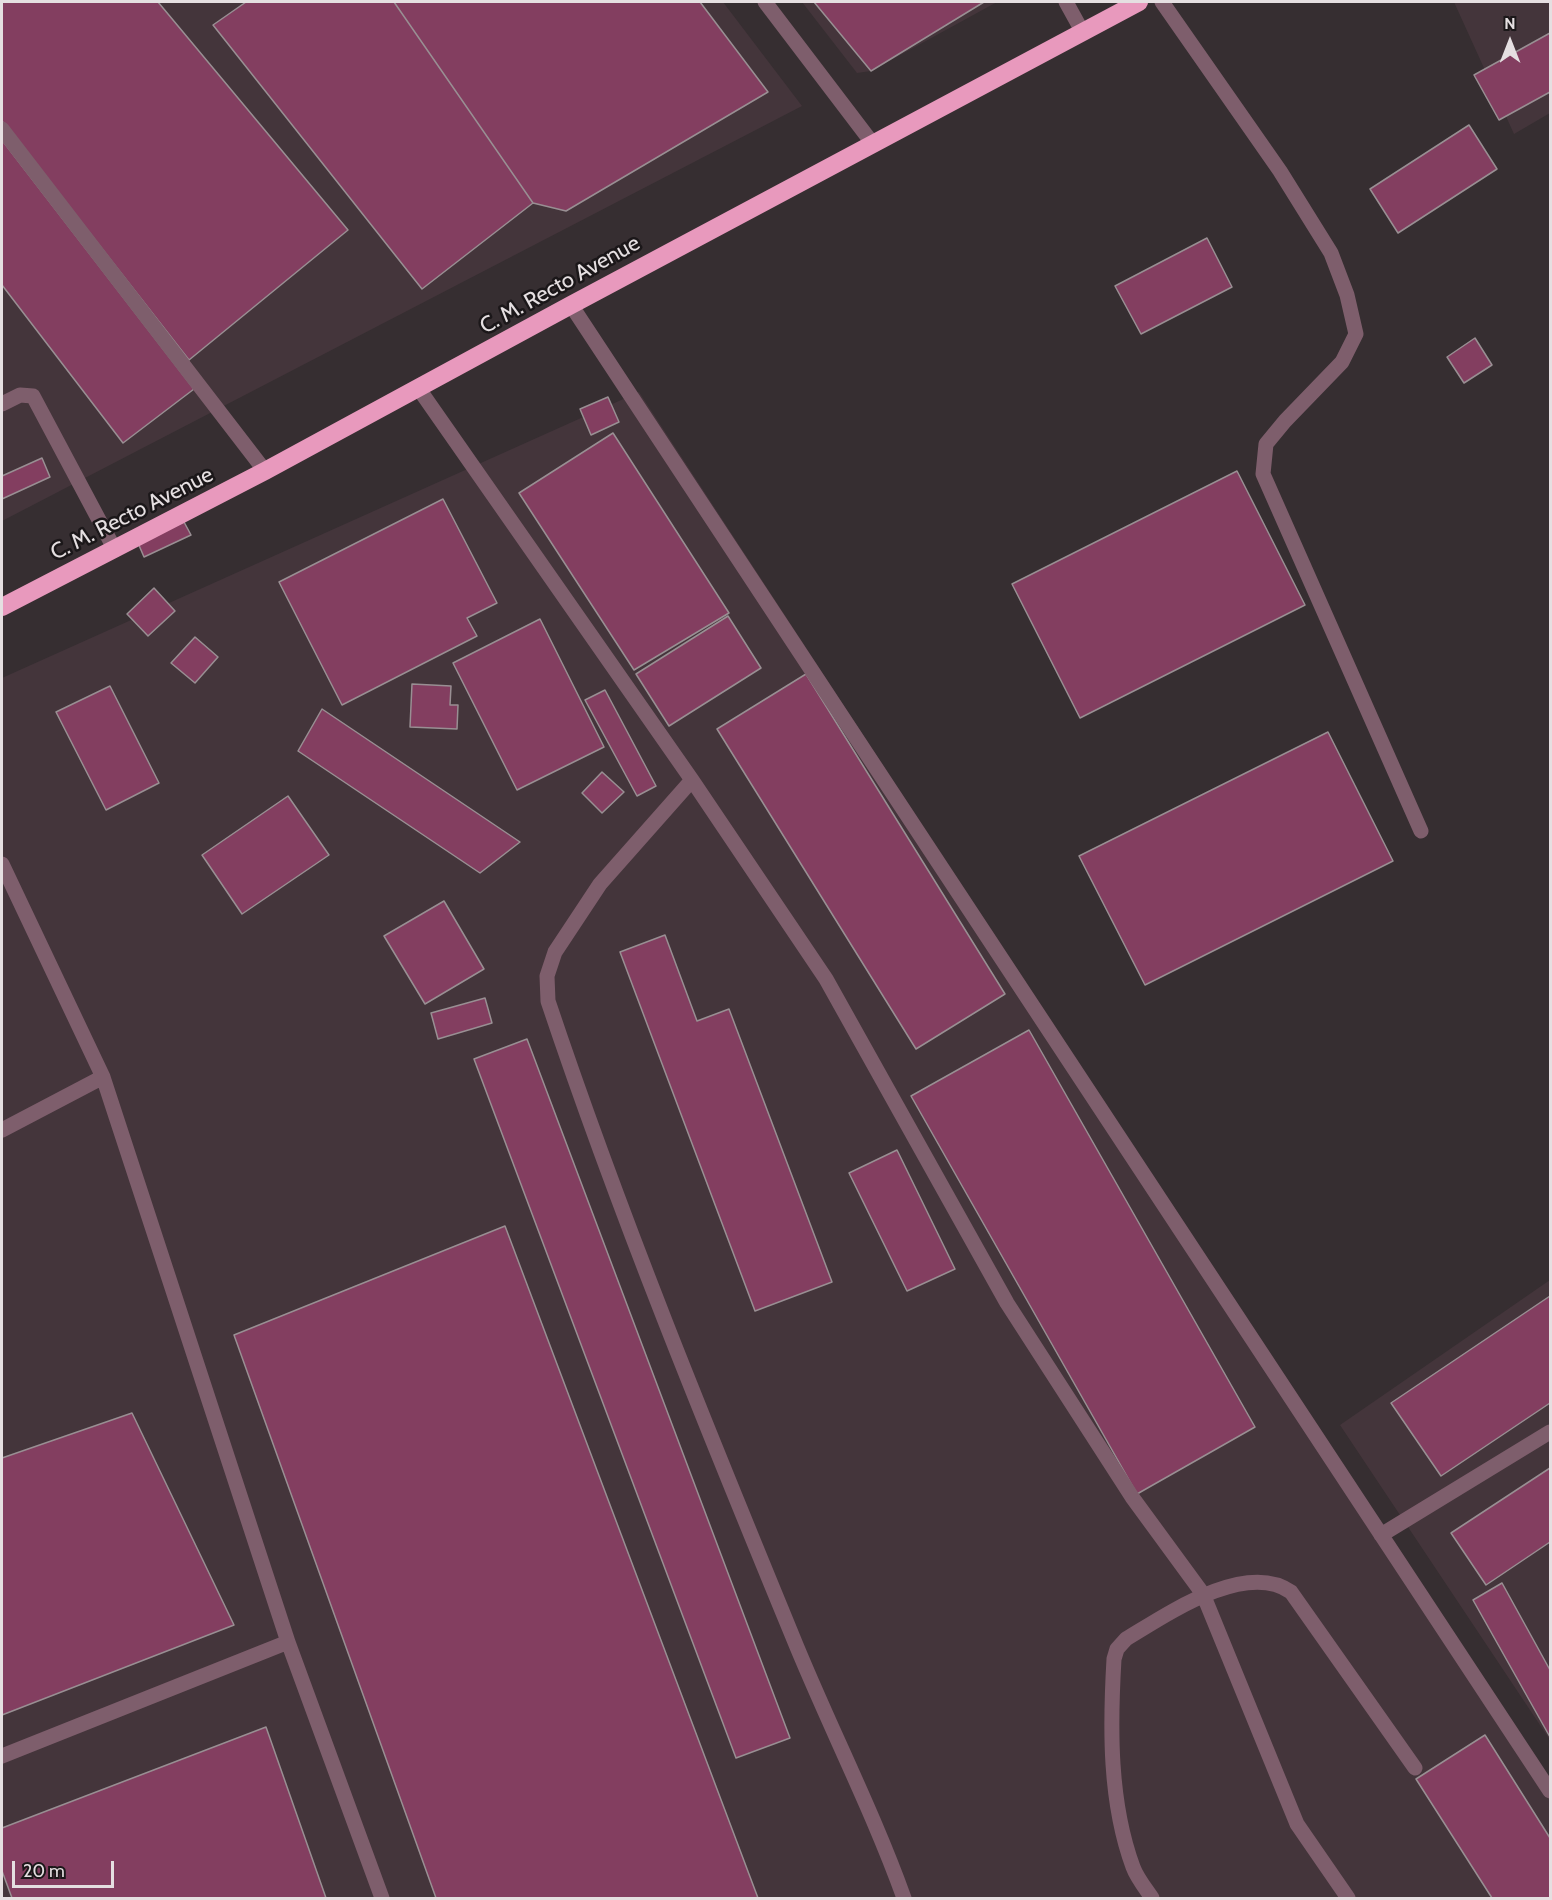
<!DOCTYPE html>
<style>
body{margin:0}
#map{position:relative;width:1552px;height:1900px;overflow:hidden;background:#362e31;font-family:Cabin,sans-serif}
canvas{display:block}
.frame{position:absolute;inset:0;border:3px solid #e5dfe1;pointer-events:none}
.north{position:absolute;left:1480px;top:12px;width:60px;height:60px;-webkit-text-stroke:4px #1b1719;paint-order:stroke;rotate:0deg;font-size:16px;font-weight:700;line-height:24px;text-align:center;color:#e5dfe1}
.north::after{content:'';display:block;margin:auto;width:21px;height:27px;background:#e5dfe1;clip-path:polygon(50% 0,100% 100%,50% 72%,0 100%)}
.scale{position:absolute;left:12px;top:1861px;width:102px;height:27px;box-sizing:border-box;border:3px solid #e5dfe1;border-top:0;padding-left:8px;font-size:18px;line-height:21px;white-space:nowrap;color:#e5dfe1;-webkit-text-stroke:4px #1b1719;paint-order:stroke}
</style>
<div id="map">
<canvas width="1552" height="1900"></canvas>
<div class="frame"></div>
<div class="north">N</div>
<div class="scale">20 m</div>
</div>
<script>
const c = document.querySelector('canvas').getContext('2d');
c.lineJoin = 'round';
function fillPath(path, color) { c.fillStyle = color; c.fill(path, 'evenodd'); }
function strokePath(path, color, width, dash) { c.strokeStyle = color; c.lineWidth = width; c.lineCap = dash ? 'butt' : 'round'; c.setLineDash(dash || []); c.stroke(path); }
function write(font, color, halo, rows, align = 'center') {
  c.font = font + ' Cabin,sans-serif'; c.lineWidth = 5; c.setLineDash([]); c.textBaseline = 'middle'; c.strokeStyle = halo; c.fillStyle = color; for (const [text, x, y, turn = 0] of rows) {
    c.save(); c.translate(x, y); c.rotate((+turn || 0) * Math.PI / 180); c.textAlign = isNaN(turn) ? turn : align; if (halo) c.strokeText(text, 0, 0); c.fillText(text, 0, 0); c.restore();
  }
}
fillPath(new Path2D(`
 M2 2H723L802 106 2 521Z
 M802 2H997L871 71 857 73Z
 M1454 2H1550V113L1514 134Z
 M639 392 1550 1786V1898H2V678Z
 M1550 1280V1740L1340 1425Z`), '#44353b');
const building = new Path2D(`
 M2 2H158L348 230 189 360 2 121Z
 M246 2H394L533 203 422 289 213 25Z
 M394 2H700L768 92 566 211 533 203Z
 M814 2H984L871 71Z
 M1550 33V92L1499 120 1474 75Z
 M1469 125 1497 169 1398 233 1370 189Z
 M2 140 194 389 123 443 2 285Z
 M1207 238 1232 287 1141 334 1115 286Z
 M1475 338 1492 365 1464 383 1447 357Z
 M608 397 619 422 591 435 580 409Z
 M613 433 729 613 634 670 519 493Z
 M42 458 50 477 2 499V476Z
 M1237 471 1305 605 1080 718 1012 584Z
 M443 499 497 603 467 618 477 636 342 705 279 582Z
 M184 522 191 535 144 557 138 543Z
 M154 588 175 611 148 636 127 614Z
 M728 616 761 668 669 726 636 674Z
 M540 619 604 747 517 790 453 663Z
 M195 637 218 657 195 683 171 663Z
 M806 674 1005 994 916 1049 717 729Z
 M412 684 451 686 450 705H458L457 729 410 727Z
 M110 686 159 783 106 810 56 712Z
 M605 690 656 786 637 796 585 700Z
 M322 709 520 842 480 873 298 751Z
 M1328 732 1393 861 1145 985 1079 856Z
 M602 772 624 792 602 813 582 793Z
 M288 796 329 855 242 914 202 855Z
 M444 901 484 969 425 1004 384 936Z
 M665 935 697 1021 729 1009 832 1282 755 1311 620 952Z
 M485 998 492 1023 438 1039 431 1013Z
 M1029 1030 1255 1427 1137 1494 911 1096Z
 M527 1039 790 1738 736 1758 474 1059Z
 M897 1150 955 1269 907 1291 849 1173Z
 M505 1226 758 1898H436L234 1335Z
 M1550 1296V1403L1441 1476 1391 1403Z
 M132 1413 234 1625 2 1715V1458Z
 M1550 1468V1542L1486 1585 1451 1533Z
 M1502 1583 1550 1670V1737L1473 1600Z
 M266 1727 326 1898H12L2 1871V1828Z
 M1485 1735 1550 1838V1898H1492L1416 1779Z`);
fillPath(building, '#833e60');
strokePath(building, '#998f93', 1.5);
strokePath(new Path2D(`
 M765 2 873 144
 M1066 2 1082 31
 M1162 2 1280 171 1331 253 1347 295 1356 334 1342 362 1285 421 1266 444 1263 474 1421 831
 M2 129 265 471
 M571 305 1550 1791
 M419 389 692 780 826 979 1007 1303 1132 1497 1203 1594 1297 1824 1348 1898
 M2 404 20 395 33 396 115 550
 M692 780 600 884 555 952 547 976 548 1001C620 1216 706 1426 792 1635 828 1724 872 1809 904 1898
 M2 864 103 1077 2 1130
 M103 1077 288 1642
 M1381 1535 1550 1432
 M2 1756 288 1642 382 1898
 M1152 1898C1146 1889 1137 1878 1133 1867 1109 1802 1110 1727 1114 1659L1117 1649 1126 1639C1166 1615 1245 1560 1291 1592L1415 1768`), '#7e5e6c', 15);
strokePath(new Path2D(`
 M2 607 265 471 571 305 1139 2`), '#e899bd', 18);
write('22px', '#e5dfe1', '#1b1719', [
 ["C. M. Recto Avenue",560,285,-29],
 ["C. M. Recto Avenue",132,514,-27]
]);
</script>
